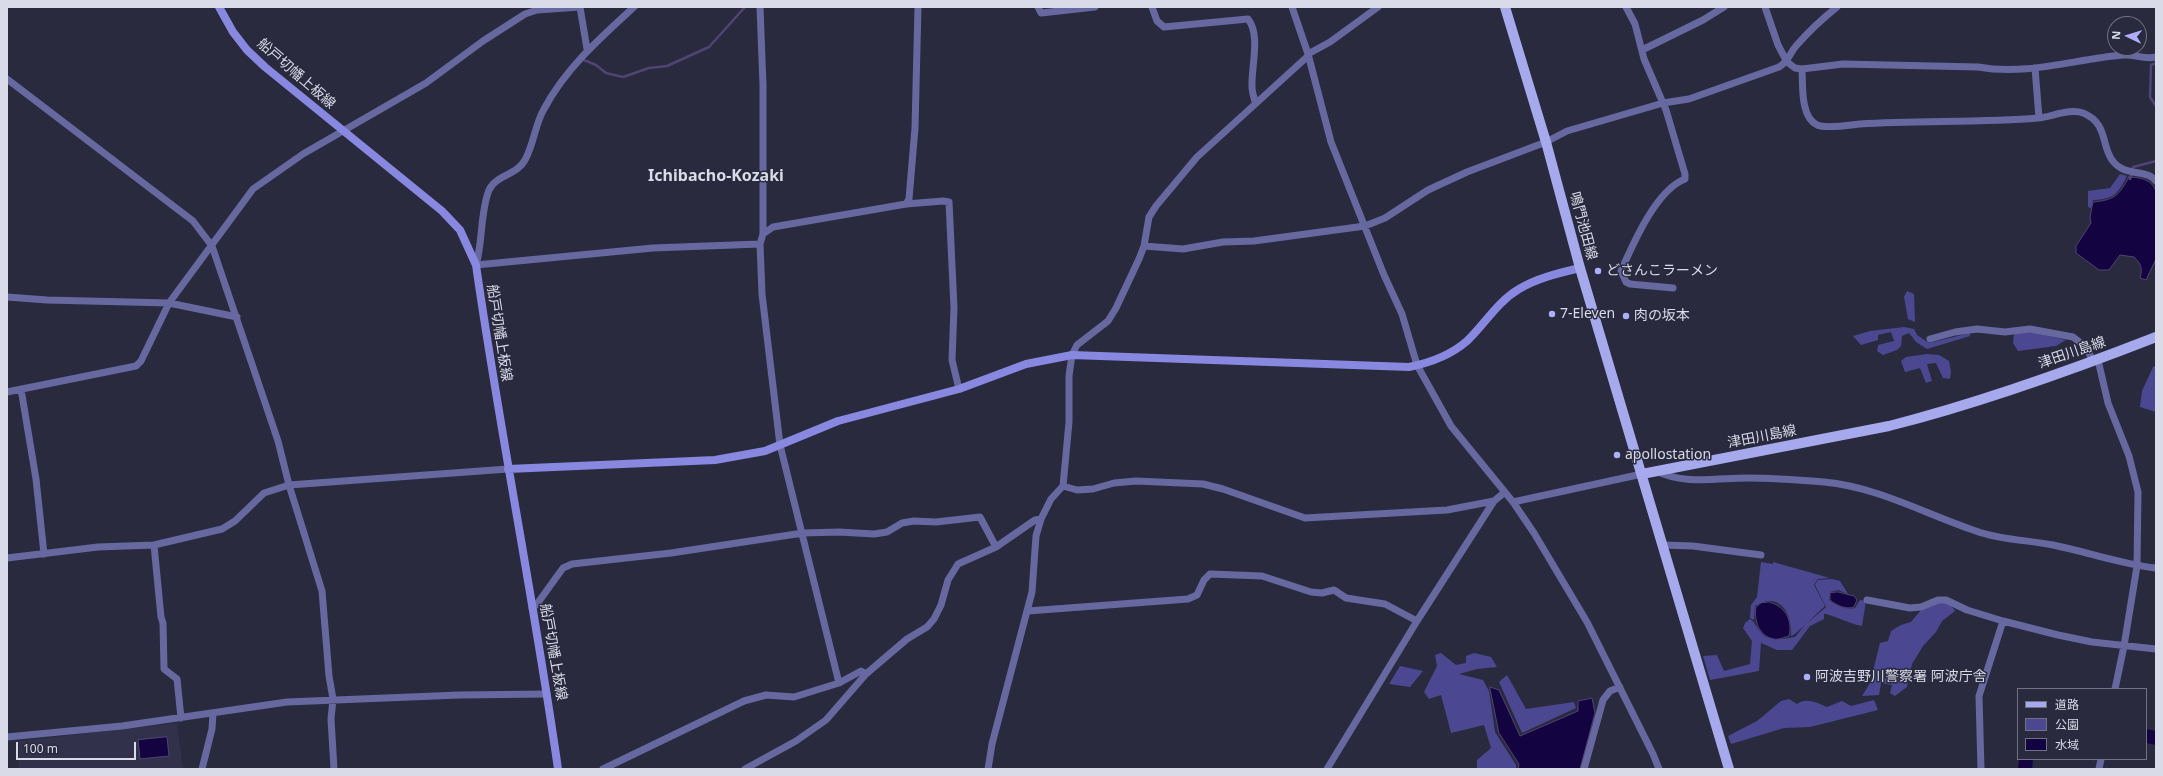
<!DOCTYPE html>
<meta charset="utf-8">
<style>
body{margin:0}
#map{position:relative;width:2163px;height:776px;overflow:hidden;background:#292a3e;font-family:"Noto Sans","Noto Sans JP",sans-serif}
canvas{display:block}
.frame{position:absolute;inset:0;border:8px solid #dadbe8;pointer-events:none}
.legend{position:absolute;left:2017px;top:688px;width:130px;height:72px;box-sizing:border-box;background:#292a3e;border:1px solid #707182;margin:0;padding:5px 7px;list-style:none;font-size:12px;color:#dadbe8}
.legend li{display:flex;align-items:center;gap:8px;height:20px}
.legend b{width:20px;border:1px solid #707182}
.north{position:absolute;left:2107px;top:16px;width:40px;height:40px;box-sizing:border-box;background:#292a3e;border:1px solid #707182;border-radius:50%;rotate:274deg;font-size:11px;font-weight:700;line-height:16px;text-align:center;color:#dadbe8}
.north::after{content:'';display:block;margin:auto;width:14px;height:18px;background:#adaffb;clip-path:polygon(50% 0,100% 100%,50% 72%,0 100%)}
.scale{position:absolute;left:16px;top:742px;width:120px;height:18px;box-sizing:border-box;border:2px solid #dadbe8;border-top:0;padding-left:5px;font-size:12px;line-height:14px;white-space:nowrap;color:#dadbe8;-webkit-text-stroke:3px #292a3e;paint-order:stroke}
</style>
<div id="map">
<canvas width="2163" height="776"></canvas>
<div class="frame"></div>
<ul class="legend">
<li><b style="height:5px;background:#a7a9ed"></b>道路</li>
<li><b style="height:11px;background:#4b4891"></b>公園</li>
<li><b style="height:11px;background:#130441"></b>水域</li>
</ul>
<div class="north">N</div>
<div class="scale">100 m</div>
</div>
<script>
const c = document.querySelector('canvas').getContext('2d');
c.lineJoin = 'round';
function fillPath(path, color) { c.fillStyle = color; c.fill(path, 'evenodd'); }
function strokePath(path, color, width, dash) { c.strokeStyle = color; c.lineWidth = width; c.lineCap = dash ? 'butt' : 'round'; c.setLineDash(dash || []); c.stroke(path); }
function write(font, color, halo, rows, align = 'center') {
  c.font = font + ' "Noto Sans","Noto Sans JP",sans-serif'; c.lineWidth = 3; c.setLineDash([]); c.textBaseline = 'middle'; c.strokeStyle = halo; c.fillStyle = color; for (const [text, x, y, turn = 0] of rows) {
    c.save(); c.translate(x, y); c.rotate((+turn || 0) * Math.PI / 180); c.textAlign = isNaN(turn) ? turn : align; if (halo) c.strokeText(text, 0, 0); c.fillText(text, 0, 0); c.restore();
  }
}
fillPath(new Path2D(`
 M177 723 183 769H19V741Z`), '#31314c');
fillPath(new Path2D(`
 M2120 174 2127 176C2118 194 2114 199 2093 200L2091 208 2088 207V191L2110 188Z
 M1907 291 1914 294 1915 322 1908 319 1904 297Z
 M1904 327 1914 329 1917 335 1929 343 1970 333V336L1927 349 1916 342 1909 333 1902 336 1901 346 1897 350 1883 355 1877 351 1878 345 1894 341 1891 332 1878 335V340L1861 345 1853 336 1870 331Z
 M2031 332 2066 340 2056 346 2018 351 2013 343 2014 334Z
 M1927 354 1939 355 1949 361 1951 371 1950 379 1943 378 1936 363 1927 364 1932 381 1926 383 1920 368 1905 372 1901 361 1906 357Z
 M2156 366V412L2140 407 2142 391 2153 367Z
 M1761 562 1773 564V562L1830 578 1818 579 1814 585 1825 606C1819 611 1795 636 1791 636 1793 615 1780 590 1755 606L1754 620 1750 618 1751 605 1757 597Z
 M1832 579 1840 581 1848 594 1838 590 1830 592 1829 600C1836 606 1846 610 1855 608L1860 600 1866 601 1862 626C1850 624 1831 614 1824 614V619L1810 626 1792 650H1777L1761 643 1759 671 1710 680 1703 656 1717 655 1724 671 1750 664 1752 641 1743 628 1745 623 1750 619C1755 622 1756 627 1760 631 1768 643 1782 639 1795 637L1805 625 1826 607 1815 585 1818 580Z
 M1939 602C1946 602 1951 604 1955 611L1942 621 1936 632 1923 646 1912 664 1907 687 1895 696 1890 693 1892 685 1881 683 1879 695 1862 696 1870 683 1880 643 1888 641 1891 631 1901 625 1911 622 1921 610Z
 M1441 653 1456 665 1466 663V656L1474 653 1491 657 1497 667 1477 669 1459 674 1483 680 1489 691 1495 732 1516 765V769H1477V760L1491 748 1484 725 1451 733 1441 695 1429 699 1424 692 1437 666 1435 655Z
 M1400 666 1423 671 1410 687 1389 684Z
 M1507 675 1526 709 1574 702 1576 708 1522 733 1499 682Z
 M1789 699 1797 704C1807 697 1817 703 1827 707L1842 701 1851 706 1874 700 1878 710 1810 727 1784 728 1731 744 1728 736 1757 721 1781 701Z`), '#4b4891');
const water = new Path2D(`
 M2129 177C2141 178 2150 178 2156 191V259L2146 280 2140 278C2143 268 2141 264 2134 257L2120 255 2109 270H2099L2076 253V246L2091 223 2090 217 2093 202C2114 200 2119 196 2129 177Z
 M1838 592 1854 596 1857 600 1854 607C1846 610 1836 605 1830 600V593Z
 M1769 602C1785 606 1793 620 1789 636 1785 637 1778 640 1774 639 1758 636 1754 620 1756 607L1761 603Z
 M1490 687 1499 690 1520 736 1578 711V701L1592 698 1595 713 1580 769H1518L1519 764 1499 733Z
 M167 737 169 756 140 759 138 740Z`);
fillPath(water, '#130441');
strokePath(water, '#4f4473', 1);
strokePath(new Path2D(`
 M584 60 596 65 606 73 623 77 649 68 667 66 709 47 745 7
 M2156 63 2151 65 2150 97 2156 106
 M2130 179 2133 167 2156 161`), '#4f4473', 2.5);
strokePath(new Path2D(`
 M2146 736 2156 738
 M2025 769 2026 759`), '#130441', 14);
strokePath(new Path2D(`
 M580 7 587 49
 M634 7C600 38 566 68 544 109 535 124 534 144 525 160 517 175 496 175 489 190 480 213 483 241 476 265L653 248 760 244
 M760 7 763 85V234L760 244 762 294 780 445 839 683
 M1038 7 1041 13 1095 7
 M1152 7 1157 21 1164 27 1248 19C1261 35 1251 67 1252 87 1252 92 1254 97 1255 102
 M1292 7 1308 54 1331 142 1384 275 1402 314 1417 365 1451 426 1513 502 1534 533 1587 622 1653 754 1659 769
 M1626 7 1635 24 1644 59 1666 110 1685 174V179C1656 190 1633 244 1621 271L1626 282 1630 284 1673 288
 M1765 7 1778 45 1787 62 1795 68 1802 69 1843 64 1978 67C2027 76 2075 59 2123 55 2135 54 2144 60 2156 57
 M1642 50 1703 20 1724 7
 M1308 54 1330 42 1378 7
 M2035 68 2039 118
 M1802 69C1803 85 1800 116 1817 125 1826 129 1850 125 1860 124 1919 120 1979 123 2038 118 2051 117 2070 108 2083 113 2108 123 2101 145 2112 160 2125 178 2146 168 2156 181
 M7 79 193 221 212 246 278 441 289 485 322 591 329 676 333 699 331 719 334 769
 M906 204 909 199 915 128 918 7
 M763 234 773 227 906 204 943 201 949 202 954 308 952 360 959 389
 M1144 246 1183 249 1223 242 1254 241 1365 226 1385 218 1428 190 1467 172 1546 142 1567 131 1663 103 1689 99 1779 67C1790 60 1789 54 1796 46 1809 31 1822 19 1837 7
 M7 297 47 300 169 303 237 317
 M1930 339 1955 332 1977 329 2005 332 2030 329 2073 337 2086 347 2093 361
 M2098 360 2108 403 2129 456 2138 492 2137 566 2124 646 2115 689
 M21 389 36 479 44 554
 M7 392 136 366 141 361 169 303 253 189 303 154 426 83 483 41 525 14 537 10 580 7
 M1656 471C1683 485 1719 478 1748 478 1773 478 1799 480 1824 482 1878 487 1925 514 1976 531 2000 540 2028 540 2053 545 2088 552 2121 564 2156 568
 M1063 486 1077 490 1093 489 1114 483 1136 481 1203 484 1223 489 1305 518 1447 510 1494 501
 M1513 502 1642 474
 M154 545 161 617 163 623 164 669 177 679 181 718
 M1663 545 1693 546 1761 555
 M7 558 98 547 154 545 222 529 235 521 264 493 289 485 508 469
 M1867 600 1910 608 1921 607 1938 600H1946L1967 610 2003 621 2058 635 2092 642 2156 649
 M532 608 537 604 563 568 572 564 671 553 803 533 839 532 874 534 887 532 902 523 914 521 936 522 980 517 996 547
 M1028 611 1188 599 1197 595 1204 580 1210 574 1262 576 1311 592 1322 593 1334 590 1346 598 1385 604 1417 621
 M7 737 122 726 287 702 459 695 547 694
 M202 769 212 729 213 713
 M603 769 744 701 766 695 794 697 839 683 861 671 866 674
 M745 769 796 741 826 720 866 674 907 639 927 627 934 619 941 605 948 580 958 564 996 547 1035 520 1041 519
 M988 769 992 744 1032 592 1036 536 1041 519 1051 499 1063 486 1069 422V376L1072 355 1077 345 1108 321 1116 308 1139 259 1144 246 1149 217 1156 206 1197 157 1308 56
 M1327 769 1417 621 1494 501 1505 492
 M1584 769 1603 700 1610 691 1620 687
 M1981 769 1979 696 2003 621
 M2099 769 2101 759`), '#67689f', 7);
strokePath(new Path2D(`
 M219 7 233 32 247 50 265 67 442 211 460 230 476 265C500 433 534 600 558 769
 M508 469 715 460 765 451 838 421 959 389 1026 364 1072 355 1409 367C1429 363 1451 355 1467 341 1485 324 1497 302 1519 289 1537 278 1559 273 1580 268`), '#8888e0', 8);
strokePath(new Path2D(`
 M1505 7 1546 142 1580 268 1729 769
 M1642 474 1889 426C1980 403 2069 371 2156 337`), '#a7a9ed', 10);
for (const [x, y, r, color] of [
 [1598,271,4,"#adaffb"],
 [1552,314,4,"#adaffb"],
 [1626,316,4,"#adaffb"],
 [1617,455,4,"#adaffb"],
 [1807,677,4,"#adaffb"]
]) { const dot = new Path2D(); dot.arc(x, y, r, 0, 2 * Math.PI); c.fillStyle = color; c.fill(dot); strokePath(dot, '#292a3e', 1.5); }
write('14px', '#dadbe8', '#292a3e', [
 ["船戸切幡上板線",296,74,41],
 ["鳴門池田線",1583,226,75],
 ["船戸切幡上板線",499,333,81],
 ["津田川島線",2072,353,-19],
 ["津田川島線",1762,437,-11],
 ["船戸切幡上板線",553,652,80]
]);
write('14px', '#dadbe8', '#292a3e', [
 ["どさんこラーメン",1606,271],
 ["7-Eleven",1560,314],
 ["肉の坂本",1634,316],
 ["apollostation",1625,455],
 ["阿波吉野川警察署 阿波庁舎",1815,677]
], 'left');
write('bold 16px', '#dadbe8', '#292a3e', [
 ["Ichibacho-Kozaki",716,176]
]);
</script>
